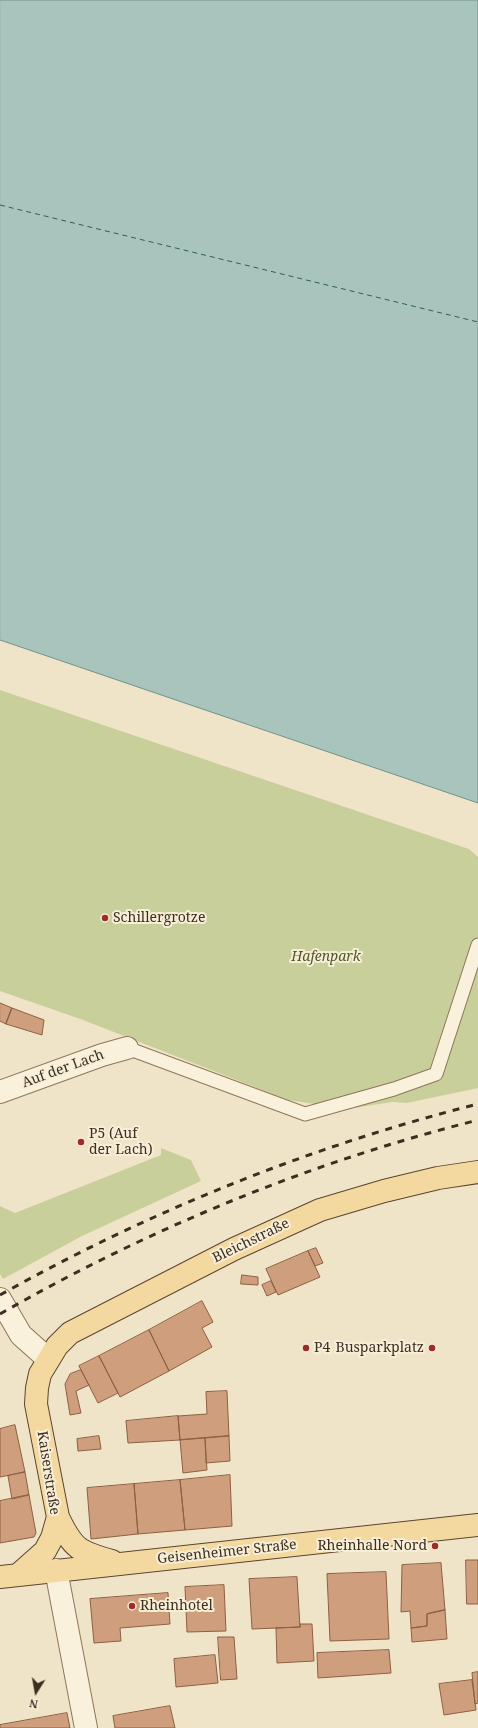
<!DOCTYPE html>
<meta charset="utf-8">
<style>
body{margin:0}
#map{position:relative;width:478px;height:1728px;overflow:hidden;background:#f0e4c8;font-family:"Noto Serif",serif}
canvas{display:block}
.north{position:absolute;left:16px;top:1672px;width:40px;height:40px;-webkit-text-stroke:3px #f7eed8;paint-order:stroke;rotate:191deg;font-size:11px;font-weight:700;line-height:16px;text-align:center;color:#3d2e20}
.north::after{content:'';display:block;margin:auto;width:14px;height:18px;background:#3d2e20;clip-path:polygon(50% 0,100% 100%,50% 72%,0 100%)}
</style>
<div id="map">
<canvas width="478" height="1728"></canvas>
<div class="north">N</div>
</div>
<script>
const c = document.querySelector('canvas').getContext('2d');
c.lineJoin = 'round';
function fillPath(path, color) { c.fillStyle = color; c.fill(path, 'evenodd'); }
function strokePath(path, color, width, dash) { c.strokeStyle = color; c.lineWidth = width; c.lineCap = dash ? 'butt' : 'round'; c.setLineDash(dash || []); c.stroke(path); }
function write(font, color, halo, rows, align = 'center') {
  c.font = font + ' "Noto Serif",serif'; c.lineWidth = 4; c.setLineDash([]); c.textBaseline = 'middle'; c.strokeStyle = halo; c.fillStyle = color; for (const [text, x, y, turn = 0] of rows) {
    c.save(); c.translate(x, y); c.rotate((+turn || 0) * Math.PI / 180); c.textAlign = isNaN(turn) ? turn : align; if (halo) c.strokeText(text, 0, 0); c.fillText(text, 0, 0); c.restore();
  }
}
fillPath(new Path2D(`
 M0 690 469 849 478 857V1088L407 1103 392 1102 347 1109 288 1100 83 1020 0 991Z
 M161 1148 191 1160 201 1181 82 1236 3 1279 0 1274V1206L15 1213 161 1155Z`), '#c9cf9b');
const water = new Path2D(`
 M0 0H478V803L0 640Z`);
fillPath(water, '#a9c4bc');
strokePath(water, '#6f938a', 1);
strokePath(new Path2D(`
 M0 205 478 322`), '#2f5d5a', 1, [5, 4]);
const building = new Path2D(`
 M0 1003 12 1008 6 1024 0 1021Z
 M12 1008 44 1020 42 1035 6 1024Z
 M316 1248 323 1263 315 1266 308 1251Z
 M308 1251 320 1277 278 1295 266 1269Z
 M242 1275 258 1277V1285L241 1284Z
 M271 1281 276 1292 267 1296 262 1285Z
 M202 1301 213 1322 202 1328 212 1347 169 1371 149 1330Z
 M149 1330 169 1371 120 1397 99 1356Z
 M99 1356 118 1393 98 1403 79 1366Z
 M81 1370 89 1385 76 1391 81 1413 70 1415 65 1384 70 1374Z
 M227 1391 229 1436 180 1440 178 1416 207 1414 206 1392Z
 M178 1416 180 1440 128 1443 126 1421Z
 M15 1425 25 1472 0 1477V1429Z
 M99 1436 101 1449 78 1451 77 1439Z
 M229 1436 230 1461 206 1463 205 1438Z
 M205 1438 207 1470 183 1473 180 1440Z
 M25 1472 29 1495 12 1499 8 1476Z
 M230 1475 232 1526 185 1530 180 1480Z
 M180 1480 185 1530 138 1534 134 1484Z
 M134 1484 138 1534 91 1539 87 1488Z
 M29 1495 36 1533 34 1537 0 1543V1501Z
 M466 1560H478V1604H467Z
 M441 1563 445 1610 427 1614V1626L411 1628 410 1611 401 1612 402 1565Z
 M386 1572 389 1639 330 1641 327 1574Z
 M297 1577 300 1627 252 1629 249 1579Z
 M224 1585 226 1631 187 1632 185 1587Z
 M168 1593 170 1624 120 1628 121 1641 94 1643 90 1599Z
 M445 1610 447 1639 412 1642 411 1628 427 1626V1614Z
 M300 1624H312L314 1661 277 1663 276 1628 300 1627Z
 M218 1637H234L237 1679 221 1680Z
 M389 1650 391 1673 318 1678 317 1653Z
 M215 1655 218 1683 176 1687 174 1659Z
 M478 1672V1703L475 1704 472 1673Z
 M472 1680 476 1710 444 1715 439 1684Z
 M170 1706 175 1728H115L113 1716Z
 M67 1713 70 1728H0V1725Z`);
fillPath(building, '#cf9f7d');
strokePath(building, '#8d5f41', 1);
const lane = new Path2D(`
 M127 1048 305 1114 394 1089 436 1074 478 945`);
const street = new Path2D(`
 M0 1092 102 1055 127 1048
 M0 1299 21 1335 48 1359
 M56 1570 86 1728`);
const primary = new Path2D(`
 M58 1517C73 1549 79 1552 112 1561
 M18 1575 45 1551 52 1538 58 1517 36 1404 37 1388 40 1374 57 1346 70 1333 234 1249 320 1210 384 1191 438 1178 478 1172
 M0 1577 478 1525`);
strokePath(lane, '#8d765c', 15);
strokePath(street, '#8d765c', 24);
strokePath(primary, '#5b4430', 24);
strokePath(lane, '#faf1dc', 13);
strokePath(street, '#faf1dc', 22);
strokePath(primary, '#f3d9a0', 22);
strokePath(new Path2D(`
 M0 1295C150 1211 311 1146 478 1104
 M0 1314C150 1228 311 1162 478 1120`), '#3d2e20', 3, [7, 7]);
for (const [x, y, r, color] of [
 [105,918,4,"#9e2a2b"],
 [81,1142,4,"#9e2a2b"],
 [306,1348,4,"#9e2a2b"],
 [432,1348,4,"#9e2a2b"],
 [435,1546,4,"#9e2a2b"],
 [132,1606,4,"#9e2a2b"]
]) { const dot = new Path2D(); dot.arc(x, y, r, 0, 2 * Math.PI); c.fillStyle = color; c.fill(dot); strokePath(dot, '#f7eed8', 1.5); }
write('14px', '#3d2e20', '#f7eed8', [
 ["Schillergrotze",113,918],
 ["P5 (Auf",89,1134],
 ["der Lach)",89,1150],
 ["P4",314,1348],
 ["Busparkplatz",424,1348,"right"],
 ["Rheinhalle Nord",427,1546,"right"],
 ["Rheinhotel",140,1606]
], 'left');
write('italic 14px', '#4d5a26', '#f7eed8', [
 ["Hafenpark",326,957]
]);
write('14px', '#3d2e20', '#f7eed8', [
 ["Auf der Lach",63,1069,-20],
 ["Bleichstraße",251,1241,-26],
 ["Kaiserstraße",48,1473,81],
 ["Geisenheimer Straße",227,1552,-6]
]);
</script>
